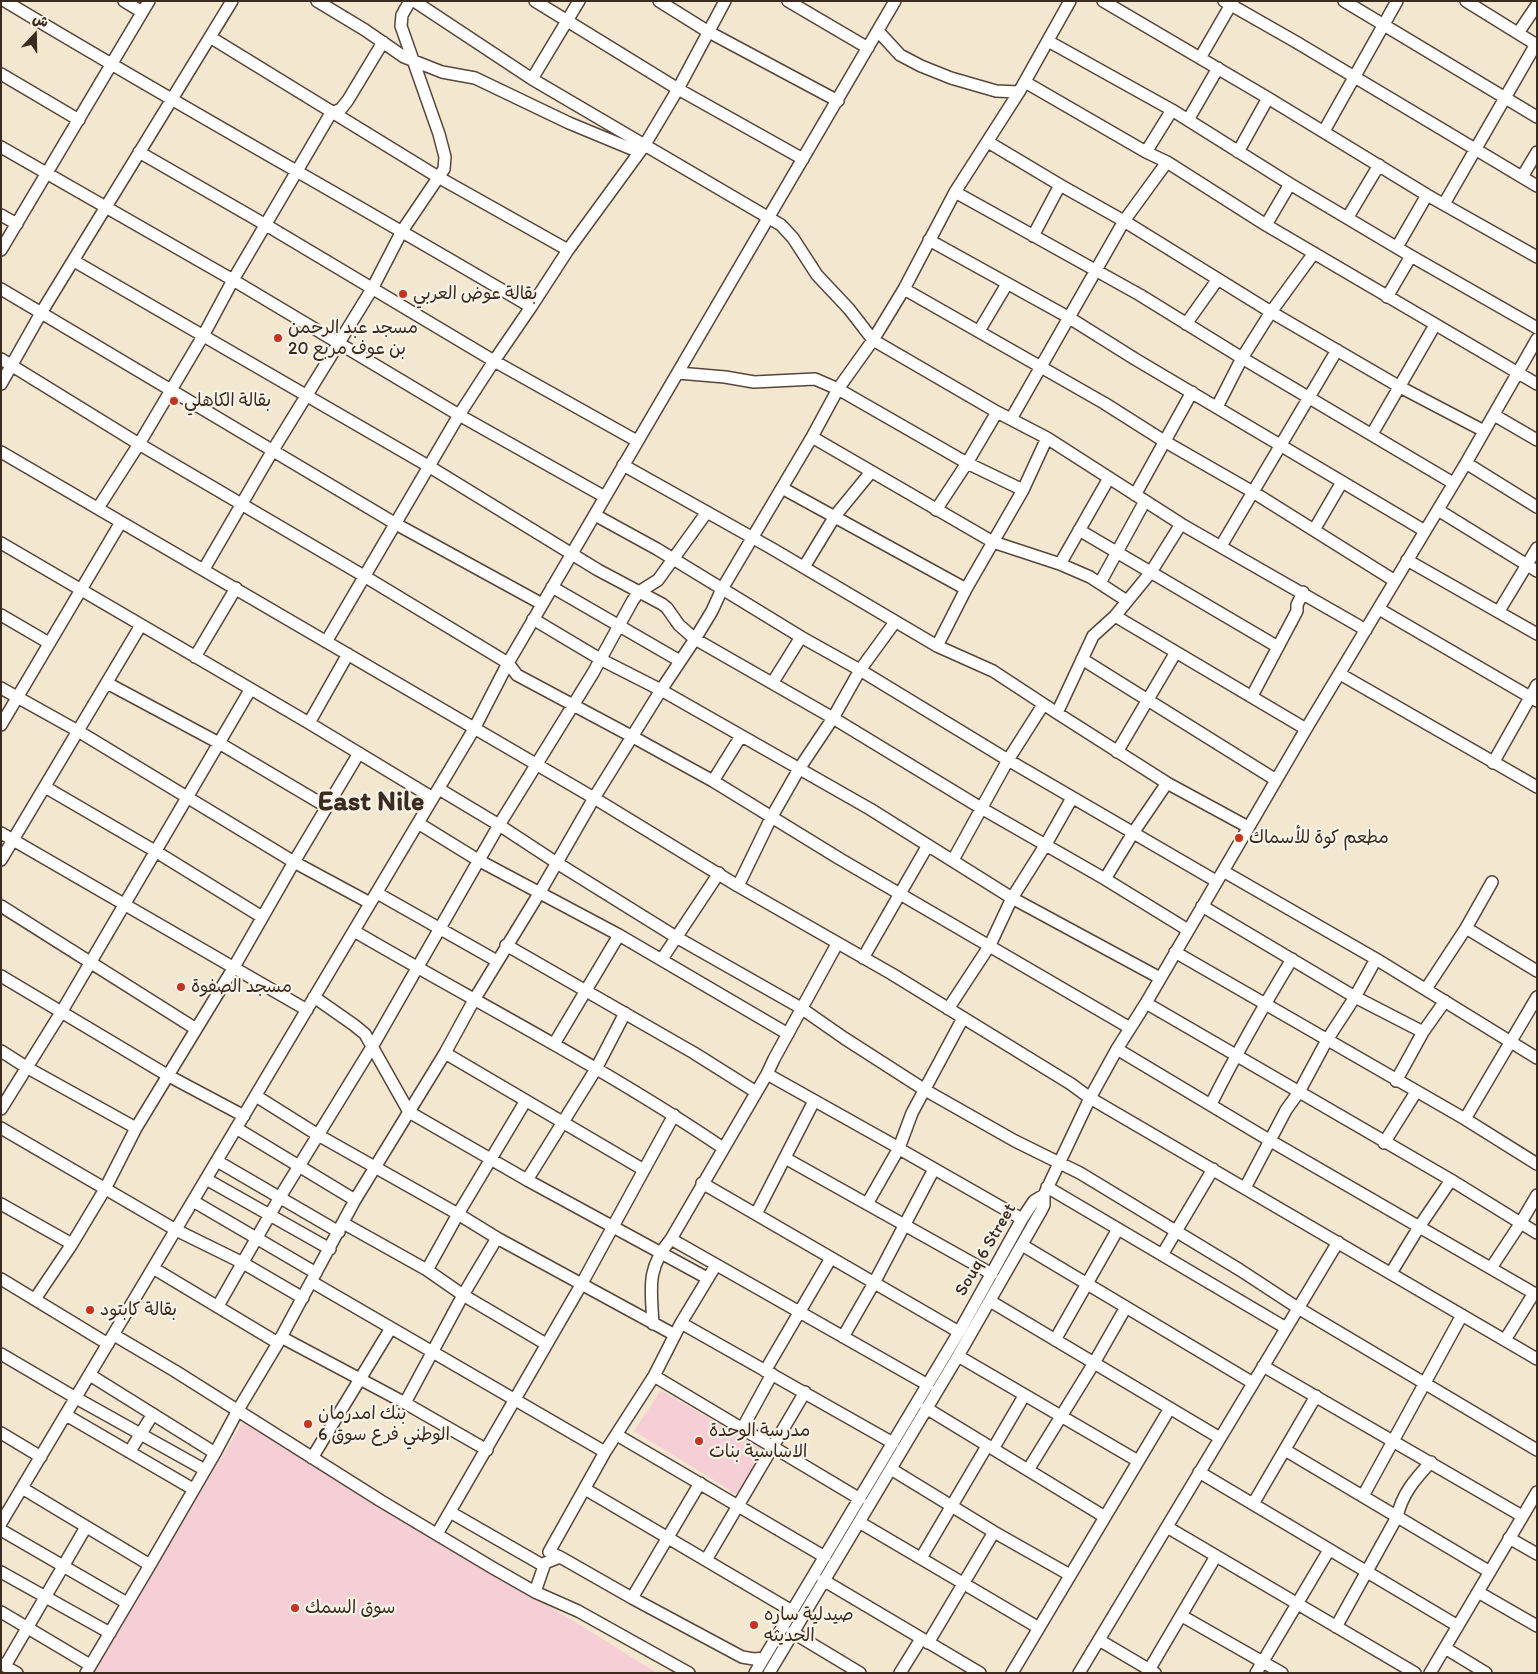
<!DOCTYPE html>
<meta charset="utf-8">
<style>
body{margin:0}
#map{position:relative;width:1538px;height:1674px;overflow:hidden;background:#f3e7d0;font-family:Itim,"Playpen Sans Arabic",sans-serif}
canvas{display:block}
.frame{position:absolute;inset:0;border:2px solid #3b2a1e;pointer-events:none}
.north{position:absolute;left:10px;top:10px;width:50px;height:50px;-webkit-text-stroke:4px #f7f3e8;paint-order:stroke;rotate:21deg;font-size:14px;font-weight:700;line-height:20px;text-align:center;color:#3b2a1e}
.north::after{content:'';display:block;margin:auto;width:18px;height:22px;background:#3b2a1e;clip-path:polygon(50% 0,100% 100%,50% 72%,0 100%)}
</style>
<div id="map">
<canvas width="1538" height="1674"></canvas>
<div class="frame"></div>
<div class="north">ش</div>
</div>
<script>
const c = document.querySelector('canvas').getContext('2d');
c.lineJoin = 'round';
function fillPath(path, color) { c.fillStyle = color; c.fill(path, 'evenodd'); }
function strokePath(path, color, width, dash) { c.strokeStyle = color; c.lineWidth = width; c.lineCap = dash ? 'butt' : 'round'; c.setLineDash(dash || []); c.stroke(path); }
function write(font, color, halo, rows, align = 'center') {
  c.font = font + ' Itim,"Playpen Sans Arabic",sans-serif'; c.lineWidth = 4.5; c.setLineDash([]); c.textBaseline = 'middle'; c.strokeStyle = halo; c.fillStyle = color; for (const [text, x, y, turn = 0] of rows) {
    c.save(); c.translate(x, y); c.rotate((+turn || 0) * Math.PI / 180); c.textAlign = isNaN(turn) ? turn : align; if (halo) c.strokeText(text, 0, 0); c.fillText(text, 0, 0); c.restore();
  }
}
fillPath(new Path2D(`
 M661 1390 765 1451 738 1495 634 1431Z
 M246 1417 657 1673H91Z`), '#f6cfd6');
const minor = new Path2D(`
 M5 1C179 106 357 204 531 307
 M124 1 142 12
 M317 1 365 30 404 57 442 72 475 78 569 123 639 152
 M414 1 532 79 781 225 793 238 817 275 849 309 873 340 997 412 1047 438 1181 524 1366 630
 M535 1 678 89 803 159
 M659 1 707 31 838 101
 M788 1 868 48
 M1103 1 1268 98 1427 195 1537 257
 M1224 1 1296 42 1537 186
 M1344 1 1537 117
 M1466 1 1537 45
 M878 31 900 55 921 66 951 78 996 91 1019 92
 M1518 33 1537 5
 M210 37 438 177 568 250
 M1048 41 1172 110 1290 184 1411 256 1537 328
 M1200 58 1233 1
 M1 74 79 120
 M532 79 579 1
 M1025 82 1146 152 1167 162 1266 225 1537 384
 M1188 120 1218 68
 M1324 131 1397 1
 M988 142 1060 185 1124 221 1271 312 1400 387 1484 431
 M1 147 233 280 459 415 605 497
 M139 152 266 225 494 361 637 441
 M1146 152 1172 110
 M1238 152 1268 98
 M1522 177 1537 152
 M955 192 1140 295 1242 358 1453 483
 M1444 204 1536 44
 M1 215 17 224
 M1348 217 1379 165
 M1266 225 1290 184
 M1033 236 1060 185
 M929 240 1068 317 1135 359 1425 531
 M1397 247 1427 195
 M1 250 149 1
 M74 261 430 467 598 570 662 604 667 608 679 625 695 639 833 718 981 808 1105 879 1188 930
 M1 289 396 524 542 604
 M904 289 1104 403 1164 441 1253 492 1395 581
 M1387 297 1411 256
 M1186 324 1218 279
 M979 331 1007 284
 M1 359 139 444 364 576 508 663 517 675 633 737 713 781 840 859 1130 1028
 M678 373 725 377 754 382 815 379 838 389 967 463 1023 490
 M1 384 41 313 232 1
 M1217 407 1242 358 1271 312 1314 253
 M1494 415 1537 440
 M1011 419 1124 221 1167 162
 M1372 434 1435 325
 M812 437 993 542 1060 564 1090 577 1127 601
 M1 452 594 798 738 886 892 974 1071 1084 1090 1098 1537 1359
 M1466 463 1537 507
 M623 465 771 548 937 646 993 671 1057 713 1167 783 1248 827
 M782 488 966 589
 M1135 495 1192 392
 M98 508 139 444 203 336 233 280 331 113 341 109 348 100 383 42
 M936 510 967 463 997 412
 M1438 510 1537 571
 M595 515 657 549 801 637 860 670 1008 760 1216 881
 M1079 530 1278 647
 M1314 530 1342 482
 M1 543 309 723 433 798
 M1221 546 1337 350
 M1407 560 1537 634
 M1060 564 1109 478
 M804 567 835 516 871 472
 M204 569 273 450 372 289 402 231 444 169 445 157 439 134 401 26 402 15 410 1
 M1100 583 1145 501
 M552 587 680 661
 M1379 609 1537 701
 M1499 611 1537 548
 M1 615 49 643
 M1115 616 1306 729
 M533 619 600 659 661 690 870 809 1012 898 1160 978
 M326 642 459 415 494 361 531 307 568 250 644 146 678 89 725 1
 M937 646 966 589 1023 490 1047 438
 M195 657 236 588
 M1082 659 1276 780
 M1340 674 1537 787
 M773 682 801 637
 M107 683 219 743 327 807
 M1 688 78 731 294 862 370 903
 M1252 696 1297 611V605L1303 592
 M1057 713 1093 636 1115 616 1151 572 1181 524
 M309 723 348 654
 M1 725 121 522
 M1117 752 1176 652
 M1493 763 1537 685
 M713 781 741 736
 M45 787 155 851 262 917
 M439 789 499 825 557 863 676 937 801 1008 844 1038 925 1090 1015 1141 1080 1173 1240 1270 1298 1308 1537 1450
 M418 823 478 860 619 935 788 1034
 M1 833 307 1010
 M1 860 141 625
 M953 860 1008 760 1043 705
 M1223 871 1376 959 1537 1058
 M1105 879 1133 833 1167 783
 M738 886 771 818 799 769 833 718 860 670 895 622
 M377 893 497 961
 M1 906 196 1029
 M1202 906 1355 997 1423 1032
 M1466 928 1537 971
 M354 931C477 1003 605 1068 723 1148
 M506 945 694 1053 756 1092
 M1175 952 1465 1119 1537 1164
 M863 958 928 845
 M662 959 719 873
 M1 976 167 1075 244 1116
 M1426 989 1466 928 1492 882
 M314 997 354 1025 365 1034 409 1112 527 1180 707 1278
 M1146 1003 1451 1180 1537 1233
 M948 1009 990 945 1012 898 1046 844 1072 798
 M554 1044 619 935
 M1117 1049 1269 1140 1537 1295
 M1 1051 26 1067 136 1128
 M445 1053 644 1170
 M767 1074 899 1148 903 1151 1022 1219
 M1396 1081 1423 1032 1445 1001
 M256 1096 318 1135 458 1214 497 1238 675 1335
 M1211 1104C1236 1054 1263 1007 1292 959
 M1 1109 62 1011 250 690
 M1465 1119 1537 997
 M1 1128 176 1230 243 1263 303 1298
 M236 1128 355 1200
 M1384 1143 1416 1092
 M785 1158 992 1274
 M217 1161 339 1232
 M206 1179 330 1249
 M527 1180 596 1069 625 1013
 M702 1183 959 1332
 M1047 1187 1286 1328
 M1245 1188 1286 1110 1299 1092 1327 1040 1355 997 1376 959
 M193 1201 316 1273
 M1 1204 72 1244
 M867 1204 899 1148 912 1113 963 1018
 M756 1214 814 1101
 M343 1223 427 1270 463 1295 546 1344
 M671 1239 928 1385
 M1022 1245 1253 1383
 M1162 1255 1213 1169
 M153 1268 278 1343
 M1491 1268 1520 1224 1537 1195
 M427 1270 458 1214 525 1102
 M1391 1273 1419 1227 1451 1180
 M1 1279 108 1344
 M312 1282 605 1452
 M35 1299 72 1244 105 1189 136 1128 234 967 294 862 359 753
 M990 1301 1220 1438
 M218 1306 280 1197 372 1047 499 825 593 673 633 600 639 592 658 580 707 512
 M681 1323 893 1443
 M653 1324C651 1288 646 1269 671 1239L767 1074 774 1059 837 944
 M114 1335 175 1371 381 1501 493 1568 535 1592 578 1611 689 1673
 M281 1337 405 1403 487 1450
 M843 1337 874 1283 934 1169
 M1055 1340 1118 1229
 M1505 1340 1534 1293
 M1 1354 76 1398 205 1470
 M958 1356 1138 1461
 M1263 1366 1522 1516
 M765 1371 831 1258
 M90 1375 215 1453
 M654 1376 860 1499
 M405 1403 463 1295 497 1238
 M926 1408 1105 1517
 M66 1415 193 1489
 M742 1429 772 1374
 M1 1433 41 1457
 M617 1435 825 1557
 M993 1449 1024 1396
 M1285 1450 1490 1572
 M130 1451 153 1414
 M312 1458 391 1328
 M891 1469 994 1532 1070 1575
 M1028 1470 1094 1363 1126 1307
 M1199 1472 1458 1626
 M22 1488 150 1565
 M585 1489 792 1611
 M1363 1496 1462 1315
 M1253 1504 1316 1396
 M450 1512 544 1566
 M859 1522 1039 1628
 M1 1523 474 729 508 663 895 1
 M1167 1527 1415 1673
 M1 1530 127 1603
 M437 1534 581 1285 674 1115
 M1509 1538 1537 1554
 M560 1557 632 1598 700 1483
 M921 1558 987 1446
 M706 1560 805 1392
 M1 1572 110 1633
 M823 1580 980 1673
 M535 1592 545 1563 560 1557 549 1552 605 1452 654 1376 681 1323 716 1265
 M1478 1592 1537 1626
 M632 1598 742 1657 754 1659 764 1658
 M1 1612 90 1665
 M1182 1616 1282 1673
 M1336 1627 1397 1517C1402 1494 1415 1479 1431 1462
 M792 1632 860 1673
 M1099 1640 1155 1673
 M928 1643 994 1532
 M1445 1648 1486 1673
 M1 1664 17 1673
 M5 1666 86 1527
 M1149 1670 1216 1556
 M86 1673 150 1565 215 1453 238 1410 278 1343 355 1200 445 1053 474 1000 540 892 594 798 661 690 695 639 712 611 722 589 812 437 838 389 873 340 904 289 955 192 1019 92 1070 1
 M755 1673 959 1332 1022 1219 1034 1201 1044 1195
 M769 1673 958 1356 1041 1211 1044 1205V1195L1090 1098 1117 1049 1146 1003 1306 729 1466 463 1537 339
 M900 1673 921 1639
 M1012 1673 1170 1408
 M1079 1673 1338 1242
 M1256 1673 1329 1550
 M1430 1673 1537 1492`);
strokePath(minor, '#574639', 14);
strokePath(minor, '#fff', 11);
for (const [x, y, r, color] of [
 [403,294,5,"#c8321e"],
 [278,338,5,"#c8321e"],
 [174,401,5,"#c8321e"],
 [1239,838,5,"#c8321e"],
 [181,987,5,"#c8321e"],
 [90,1310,5,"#c8321e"],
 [308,1424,5,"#c8321e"],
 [699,1441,5,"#c8321e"],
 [295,1608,5,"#c8321e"],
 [754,1625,5,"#c8321e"]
]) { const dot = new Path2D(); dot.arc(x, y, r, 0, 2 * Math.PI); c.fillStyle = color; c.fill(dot); strokePath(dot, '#f7f3e8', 2); }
write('18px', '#3b2a1e', '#f7f3e8', [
 ["بقالة عوض العربي",413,294],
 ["مسجد عبد الرحمن",288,328],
 ["بن عوف مربع 20",288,349],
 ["بقالة الكاهلي",184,401],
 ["مطعم كوة للأسماك",1249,838],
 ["مسجد الصفوة",191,987],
 ["بقالة كابتود",100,1310],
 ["بنك امدرمان",318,1414],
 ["الوطني فرع سوق 6",318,1435],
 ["مدرسة الوحدة",709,1431],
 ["الاساسية بنات",709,1452],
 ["سوق السمك",305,1608],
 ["صيدلية ساره",764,1615],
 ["الحديثه",764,1636]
], 'left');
write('18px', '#3b2a1e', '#f7f3e8', [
 ["Souq 6 Street",986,1250,-60]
]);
write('bold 28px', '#3b2a1e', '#f7f3e8', [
 ["East Nile",371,803]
]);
</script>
